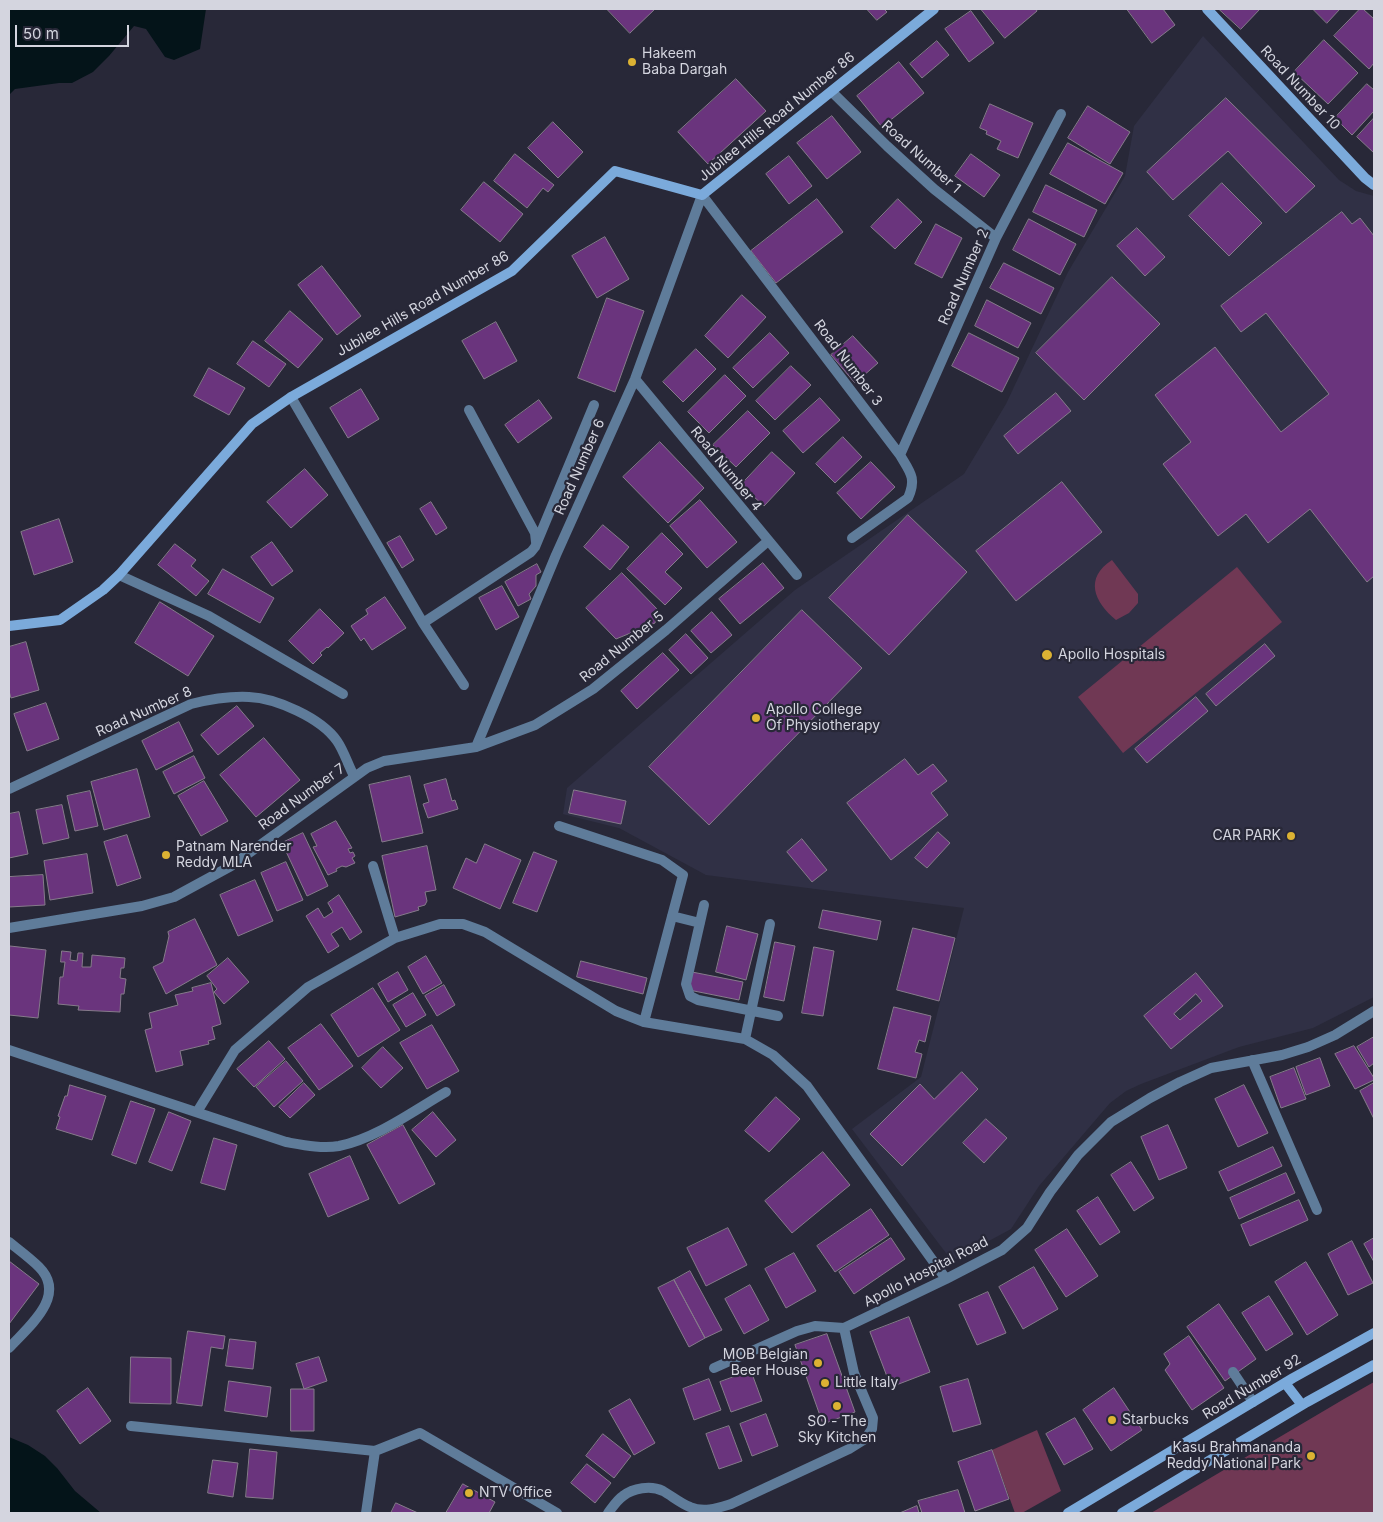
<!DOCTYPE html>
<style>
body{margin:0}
#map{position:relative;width:1383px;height:1522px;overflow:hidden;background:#282838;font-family:Inter,sans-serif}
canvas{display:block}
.frame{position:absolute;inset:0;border:10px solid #d4d5df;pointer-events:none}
.scale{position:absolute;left:15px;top:25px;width:114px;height:22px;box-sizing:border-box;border:2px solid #d4d5df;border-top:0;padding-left:6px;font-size:15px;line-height:18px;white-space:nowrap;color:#d4d5df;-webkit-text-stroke:4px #282838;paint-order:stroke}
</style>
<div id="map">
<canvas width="1383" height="1522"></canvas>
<div class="frame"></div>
<div class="scale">50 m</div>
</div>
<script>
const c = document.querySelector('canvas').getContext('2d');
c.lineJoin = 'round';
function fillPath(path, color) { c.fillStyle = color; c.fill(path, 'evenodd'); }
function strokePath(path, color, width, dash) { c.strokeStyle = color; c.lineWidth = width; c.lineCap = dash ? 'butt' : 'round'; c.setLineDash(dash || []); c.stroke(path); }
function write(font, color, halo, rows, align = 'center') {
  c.font = font + ' Inter,sans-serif'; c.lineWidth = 4.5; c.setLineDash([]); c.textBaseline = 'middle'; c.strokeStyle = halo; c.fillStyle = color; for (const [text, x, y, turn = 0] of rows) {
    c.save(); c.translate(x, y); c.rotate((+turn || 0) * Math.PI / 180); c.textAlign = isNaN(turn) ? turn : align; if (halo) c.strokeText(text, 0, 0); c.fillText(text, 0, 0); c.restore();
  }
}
fillPath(new Path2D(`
 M1203 36 1339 180 1356 191 1374 196V997L1313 1028 1239 1047 1141 1084 1126 1091 1110 1103 1039 1186 1011 1229 952 1261 852 1129 921 1077 964 908 706 875 619 828 563 814 567 788 795 590 964 474 1006 404 1068 272 1125 176 1134 126Z`), '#303045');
fillPath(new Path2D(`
 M1112 560 1138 594V603L1129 613 1116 620C1094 602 1084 578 1112 560Z
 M1237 567 1282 622 1123 753 1078 697Z
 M1374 1382V1513H1151L1344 1399Z
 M1037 1430 1061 1491 1022 1513H1015L992 1450Z`), '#703854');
fillPath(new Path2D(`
 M9 9H206L200 49 174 60 165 57 146 29 134 26 109 56 93 72 72 83H59L15 89 9 95Z
 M9 1437 28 1445 45 1456 57 1468 75 1491 101 1513H9Z`), '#041419');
const building = new Path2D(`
 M607 9H655L630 33Z
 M867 9H884L887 12 877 20Z
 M981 9H1036L1037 11 1005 38Z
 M1127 9H1163L1175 25 1152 43Z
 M1219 9H1260L1241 29Z
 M1313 9H1340L1327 23Z
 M1360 9H1363L1374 19V63L1369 69 1334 36Z
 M971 11 994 43 969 62 945 29Z
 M1324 40 1358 73 1328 104 1294 72Z
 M937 41 949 55 922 78 910 64Z
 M899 62 924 93 882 127 857 96Z
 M736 79 766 111 708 164 678 132Z
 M1367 84 1374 90V111L1352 135 1335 118Z
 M1226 98 1315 186 1286 213 1228 151 1173 200 1147 172Z
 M990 104 1033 123 1018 158 997 149 1001 141 986 134 987 131 980 128Z
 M1088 106 1130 132 1110 164 1068 138Z
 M832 116 861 152 827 179 797 143Z
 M1374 118V153L1357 137Z
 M553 122 583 152 558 178 528 148Z
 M1068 143 1123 173 1105 204 1050 174Z
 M515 154 554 185 548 192 543 188 527 208 494 181Z
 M971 154 1000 175 984 197 955 176Z
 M789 156 812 186 789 204 766 174Z
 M484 182 523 214 500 242 461 210Z
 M1222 183 1262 223 1229 256 1189 216Z
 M1046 185 1097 210 1084 237 1033 212Z
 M817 199 843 232 776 283 751 251Z
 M898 199 922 222 895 249 871 227Z
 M1342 212 1352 224 1360 218 1374 236V576L1367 582 1310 509 1268 543 1246 514 1218 536 1163 464 1191 442 1155 395 1215 347 1281 432 1329 394 1266 313 1241 332 1221 306Z
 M1029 219 1076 244 1060 275 1013 250Z
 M936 224 962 238 942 278 915 264Z
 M1137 228 1165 257 1145 276 1117 246Z
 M605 237 629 279 597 298 572 256Z
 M1004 263 1054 288 1041 314 990 288Z
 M322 266 361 316 337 335 298 285Z
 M1112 277 1160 324 1084 400 1036 353Z
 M742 295 766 317 728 358 705 336Z
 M607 298 644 311 615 392 578 378Z
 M987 300 1031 323 1018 348 975 326Z
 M290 311 323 339 298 368 265 341Z
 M496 322 517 361 484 379 462 341Z
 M770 333 789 353 753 388 733 368Z
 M969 333 1019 358 1002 392 952 366Z
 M853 336 878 363 855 383 831 355Z
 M253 341 286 364 269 387 237 364Z
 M696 349 716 369 683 402 663 382Z
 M791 366 811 385 775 420 756 401Z
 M209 368 245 388 229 415 194 396Z
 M725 375 746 396 709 433 688 412Z
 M361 389 379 419 348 438 330 408Z
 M1056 393 1071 411 1018 454 1004 436Z
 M820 398 840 420 803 453 783 431Z
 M539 400 552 418 518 443 505 425Z
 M748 411 770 433 736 467 713 445Z
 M843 437 862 457 835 483 816 464Z
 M660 442 704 488 668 523 623 477Z
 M772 452 795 473 764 506 741 485Z
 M871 462 895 487 861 519 837 493Z
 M305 469 328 495 291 528 267 502Z
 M1062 482 1102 532 1016 601 976 551Z
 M700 500 737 542 707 568 670 526Z
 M431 502 447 528 436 535 420 509Z
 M908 515 967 572 889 655 829 598Z
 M59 519 73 562 34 575 21 532Z
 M603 525 629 547 610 570 584 547Z
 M662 533 683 554 665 572 682 588 665 605 627 569Z
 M400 536 414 560 402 568 387 543Z
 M272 542 293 571 272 586 251 557Z
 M175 544 196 560 191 566 209 581 196 596 158 565Z
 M763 563 784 588 740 624 719 599Z
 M537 564 541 572 536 575V586L529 594 531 599 518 606 505 582Z
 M223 569 274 598 260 623 208 594Z
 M622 573 658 610 655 623 616 639 586 608Z
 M502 586 519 617 496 630 479 598Z
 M385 597 406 628 372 650 364 638 361 641 351 626 368 614 366 610Z
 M160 602 214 636 188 676 135 643Z
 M320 609 344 633 328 648 327 647 320 653 322 655 313 664 289 641Z
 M802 610 862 668 709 825 649 767Z
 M712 612 732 635 711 653 691 631Z
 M686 634 708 658 691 674 669 650Z
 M26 642 39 690 11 698 9 691V647Z
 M1265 644 1275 656 1216 706 1206 694Z
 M663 653 679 670 637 709 621 691Z
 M1196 697 1208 711 1147 763 1135 749Z
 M46 703 59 739 27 751 14 714Z
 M237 706 254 726 218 755 201 735Z
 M179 722 193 751 156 770 142 741Z
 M264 738 300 780 256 817 220 775Z
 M194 756 205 778 174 794 163 772Z
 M905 759 918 775 933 764 947 781 931 793 948 815 891 860 847 803Z
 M137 769 150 817 104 830 91 782Z
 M410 776 423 833 382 842 369 785Z
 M446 779 452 801 455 800 458 809 428 818 423 804 429 802 424 785Z
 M204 781 228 821 201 836 178 796Z
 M574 790 626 801 621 824 569 813Z
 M90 791 98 826 75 831 67 796Z
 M62 805 69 838 43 844 36 810Z
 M19 812 28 854 9 858V814Z
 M336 821 352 848 348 849 350 853 353 852 355 856 352 858 355 863 346 867 342 866 336 869 337 871 328 875 313 847 317 846 311 834Z
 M938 832 950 843 927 868 915 858Z
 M303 833 328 886 307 896 282 843Z
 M127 835 141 878 117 886 104 842Z
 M802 839 827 870 812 882 787 852Z
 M485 844 521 860 500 909 453 888 466 858 476 863Z
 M427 846 436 890 425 892 427 901 425 905 418 907 419 910 395 917 382 856Z
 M534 852 557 861 537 912 513 903Z
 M87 854 93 893 50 900 44 861Z
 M286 862 303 900 277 911 261 873Z
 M43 875 45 905 9 907V877Z
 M255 880 273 921 238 936 220 895Z
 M339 895 362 932 350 940 342 927 331 934 339 946 328 953 306 916 318 908 324 918 333 912 328 903Z
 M823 910 881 921 877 940 819 928Z
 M195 919 217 965 166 994 153 967 163 962 169 936 168 932Z
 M727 926 758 934 746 980 716 972Z
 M913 928 955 938 939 1001 897 990Z
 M775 942 795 946 784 1001 764 997Z
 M10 946 46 950 38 1018 9 1015Z
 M814 947 834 951 823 1016 802 1013Z
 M62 951 71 952 70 960 77 961 78 953H83L82 967H91L92 955 125 958 124 968H121L120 978 126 979 124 994H121L120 1012 78 1010 79 1006 58 1004 60 977H63L65 962H61Z
 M426 956 442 983 423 994 408 967Z
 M228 958 249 982 224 1004 214 992 217 989 207 976Z
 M581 961 647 978 643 994 577 977Z
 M398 972 408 990 388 1002 378 984Z
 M692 972 743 982 739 1000 689 990Z
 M1196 973 1223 1006 1171 1049 1144 1016ZM1196 994 1202 1001 1180 1020 1174 1014Z
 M211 983 221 1024 212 1027 215 1039 208 1041 209 1044 180 1051 183 1065 156 1072 145 1030 152 1028 149 1013 178 1005 175 995 193 991 192 988Z
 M444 985 455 1005 437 1016 425 996Z
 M373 988 400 1030 358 1057 331 1015Z
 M413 993 426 1015 406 1027 393 1005Z
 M894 1007 931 1016 925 1042 919 1040 915 1052 922 1054 916 1078 878 1069Z
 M321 1024 353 1066 319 1090 288 1048Z
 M432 1025 459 1071 427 1089 400 1043Z
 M1374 1037V1063L1369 1067 1357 1047Z
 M269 1041 285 1059 254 1087 237 1069Z
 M1354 1046 1374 1078V1080L1355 1089 1335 1054Z
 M383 1047 403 1068 381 1088 362 1068Z
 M1320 1058 1330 1086 1306 1095 1296 1067Z
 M286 1061 303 1081 274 1107 256 1087Z
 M1294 1068 1306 1099 1281 1108 1270 1077Z
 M962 1072 978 1089 902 1166 870 1134 920 1084 934 1099Z
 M304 1083 315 1095 290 1118 279 1107Z
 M1374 1083V1119L1360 1091Z
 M70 1085 106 1096 92 1140 56 1129 60 1117 58 1116 65 1096H67Z
 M1244 1085 1268 1133 1238 1147 1215 1099Z
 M776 1097 800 1119 769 1152 745 1131Z
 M131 1101 155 1109 136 1164 112 1155Z
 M169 1112 191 1121 172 1171 149 1162Z
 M433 1112 456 1140 436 1157 412 1130Z
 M986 1119 1007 1138 984 1163 963 1143Z
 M403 1125 435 1184 399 1204 367 1145Z
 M1168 1125 1187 1168 1159 1180 1141 1137Z
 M214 1138 237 1145 225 1190 201 1183Z
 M1273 1147 1282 1166 1228 1191 1219 1172Z
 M823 1152 850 1185 792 1233 765 1201Z
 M350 1156 369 1199 328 1217 309 1174Z
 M1131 1162 1154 1198 1134 1211 1111 1175Z
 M1286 1173 1295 1193 1239 1219 1230 1198Z
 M1098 1197 1120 1232 1100 1245 1077 1211Z
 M1299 1200 1308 1220 1250 1246 1241 1225Z
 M871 1209 889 1235 835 1272 817 1246Z
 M728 1228 747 1265 706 1286 687 1248Z
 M1067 1229 1098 1276 1066 1297 1035 1250Z
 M891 1238 905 1259 854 1294 839 1272Z
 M1374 1238V1262L1364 1244Z
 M1352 1241 1373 1283 1348 1295 1328 1254Z
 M794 1253 816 1291 786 1308 765 1269Z
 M9 1261 39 1284 9 1324Z
 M1306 1262 1338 1315 1307 1335 1275 1282Z
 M1034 1267 1058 1309 1023 1329 999 1287Z
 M690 1271 722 1330 705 1338 674 1280Z
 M674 1280 705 1338 689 1347 658 1288Z
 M750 1285 769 1320 744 1334 725 1299Z
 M988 1292 1006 1333 977 1345 959 1305Z
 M1269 1296 1293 1334 1266 1351 1242 1313Z
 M1219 1304 1256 1359 1225 1381 1187 1327Z
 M909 1317 930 1372 891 1387 870 1332Z
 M188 1331 225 1336 223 1349 211 1347 202 1406 177 1403Z
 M827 1334 855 1412 823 1424 795 1345Z
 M1189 1336 1224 1388 1192 1410 1165 1370 1170 1364 1164 1354Z
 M230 1339 256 1342 253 1369 226 1366Z
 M131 1357 171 1358V1404L130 1403Z
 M319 1357 327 1381 304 1389 296 1364Z
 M751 1371 762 1401 731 1412 720 1382Z
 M709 1379 721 1410 694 1420 683 1389Z
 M968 1379 981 1424 953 1432 940 1387Z
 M229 1381 271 1387 267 1417 225 1411Z
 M88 1388 111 1421 80 1444 57 1411Z
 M1114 1388 1142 1430 1111 1451 1083 1410Z
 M291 1389H314V1431H291Z
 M630 1399 655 1443 634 1455 609 1411Z
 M766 1414 778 1446 752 1456 740 1424Z
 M1075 1418 1093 1449 1064 1465 1046 1434Z
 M729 1426 742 1461 719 1469 706 1434Z
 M603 1434 631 1456 614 1478 586 1456Z
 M250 1449 277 1452 273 1499 246 1497Z
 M992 1450 1009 1499 975 1511 958 1462Z
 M213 1460 238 1463 233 1497 208 1493Z
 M587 1464 611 1483 595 1503 571 1483Z
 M463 1484 495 1502 489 1513H446Z
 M958 1490 965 1513H922L918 1501Z
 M396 1503 418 1513H391Z
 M917 1506 919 1513H900Z`);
fillPath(building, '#6a347d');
strokePath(building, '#867b8b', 1);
strokePath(new Path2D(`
 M832 92 887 146 934 189 996 238
 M702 195 900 455C910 472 917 478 908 498L852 538
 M635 379 797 575
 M291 397 423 623 531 552 535 547 594 405
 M469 410 535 533 536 542
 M900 455 996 238 1061 114
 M119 575 209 616 343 694
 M423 623 464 685
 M476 747 556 555 635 379 702 195
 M9 789 191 704C211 699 229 696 249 697 276 698 321 718 337 741 344 751 348 765 354 776
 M559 826 662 860 683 875 644 1022
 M373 866 395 938
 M704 905 686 984 690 996 698 1000 778 1016
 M672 916 700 923
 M9 928 142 906 174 897 231 866 367 768 384 761 476 747 535 725 593 689 666 630 768 541
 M745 1039 770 924
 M9 1050 286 1142C303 1145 322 1149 339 1146 377 1138 413 1111 446 1092
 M1252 1060 1317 1210
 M197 1112 235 1050 308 987 395 938 440 924H463L485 932 616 1011 644 1022 745 1039 773 1055 807 1086 946 1279
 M9 1242C19 1250 30 1258 39 1267 68 1296 28 1327 9 1348
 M714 1368 797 1331 815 1326 844 1328
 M1233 1372 1253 1402
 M131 1426 375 1451 420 1433 557 1513
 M366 1513 375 1451
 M608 1513C612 1508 617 1500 623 1496 633 1488 651 1485 663 1491 672 1496 680 1503 690 1507 704 1513 718 1508 731 1504L849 1449 865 1439 872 1429 873 1418 854 1373 844 1328 946 1279 1002 1250 1027 1228 1050 1192 1078 1155 1111 1122 1150 1098 1180 1082 1211 1068 1282 1055 1308 1047 1335 1035 1374 1011`), '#5f7c9a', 10);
strokePath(new Path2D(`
 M1207 9 1365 178 1374 185
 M9 626 60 620 103 590 119 575 252 424 291 397 512 271 615 171 702 195 934 9
 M1285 1383 1302 1405
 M1068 1513 1293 1378 1374 1333
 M1122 1513 1307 1402 1374 1365`), '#7baadb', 10);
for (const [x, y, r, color] of [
 [632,62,5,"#dcb233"],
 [1047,655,6,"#dcb233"],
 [756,718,5,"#dcb233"],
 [1291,836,5,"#dcb233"],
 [166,855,5,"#dcb233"],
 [818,1363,5,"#dcb233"],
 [825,1383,5,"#dcb233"],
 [837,1406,5,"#dcb233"],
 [1112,1420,5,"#dcb233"],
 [1311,1456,5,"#dcb233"],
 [469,1493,5,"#dcb233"]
]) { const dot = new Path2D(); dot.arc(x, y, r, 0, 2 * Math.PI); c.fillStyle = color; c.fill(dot); strokePath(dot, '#282838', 2); }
write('14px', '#d4d5df', '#282838', [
 ["Hakeem",642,54],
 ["Baba Dargah",642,70],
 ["Apollo Hospitals",1058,655],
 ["Apollo College",766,710],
 ["Of Physiotherapy",766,726],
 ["CAR PARK",1281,836,"right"],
 ["Patnam Narender",176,847],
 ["Reddy MLA",176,863],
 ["MOB Belgian",808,1355,"right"],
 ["Beer House",808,1371,"right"],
 ["Little Italy",835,1383],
 ["Starbucks",1122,1420],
 ["SO - The",837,1422,"center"],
 ["Sky Kitchen",837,1438,"center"],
 ["Kasu Brahmananda",1301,1448,"right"],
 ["Reddy National Park",1301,1464,"right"],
 ["NTV Office",479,1493]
], 'left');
write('14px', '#d4d5df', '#282838', [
 ["Road Number 10",1300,88,47],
 ["Jubilee Hills Road Number 86",777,117,-39],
 ["Road Number 1",921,157,42],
 ["Road Number 2",964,277,-66],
 ["Jubilee Hills Road Number 86",423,304,-30],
 ["Road Number 3",848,363,53],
 ["Road Number 6",580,467,-66],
 ["Road Number 4",726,469,51],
 ["Road Number 5",622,647,-39],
 ["Road Number 8",144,712,-24],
 ["Road Number 7",302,797,-36],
 ["Apollo Hospital Road",926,1272,-27],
 ["Road Number 92",1252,1387,-31]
]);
</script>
